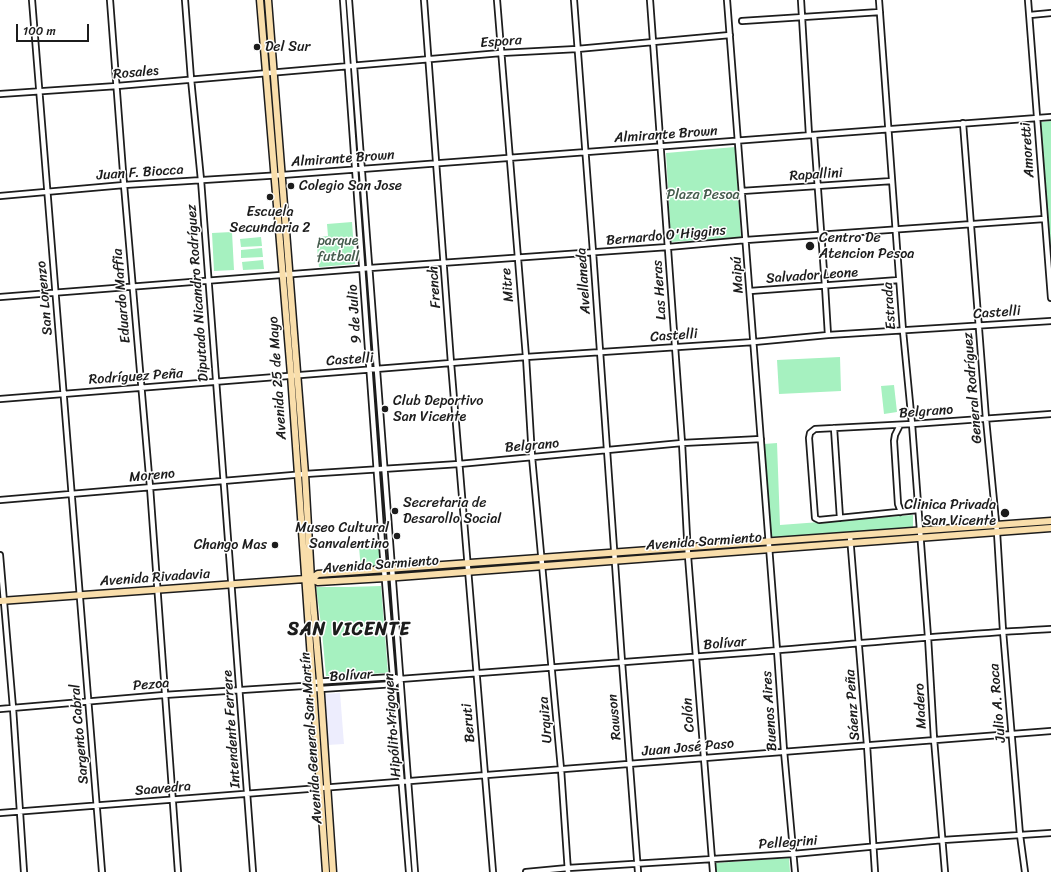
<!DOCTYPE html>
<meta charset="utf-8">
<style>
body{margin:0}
#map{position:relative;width:1051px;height:872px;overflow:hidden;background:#fff;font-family:Sriracha,sans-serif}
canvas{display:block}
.scale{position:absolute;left:16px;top:24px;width:73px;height:18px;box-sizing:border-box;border:2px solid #1c1c1c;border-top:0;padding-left:5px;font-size:12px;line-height:14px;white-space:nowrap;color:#1c1c1c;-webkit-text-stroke:3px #fff;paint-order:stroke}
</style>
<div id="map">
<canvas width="1051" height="872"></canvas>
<div class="scale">100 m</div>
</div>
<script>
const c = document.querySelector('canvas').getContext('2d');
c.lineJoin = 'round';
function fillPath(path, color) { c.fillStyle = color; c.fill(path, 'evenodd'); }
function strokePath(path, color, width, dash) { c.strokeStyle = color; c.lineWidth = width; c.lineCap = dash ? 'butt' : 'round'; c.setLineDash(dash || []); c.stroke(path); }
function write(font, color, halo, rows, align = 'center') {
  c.font = font + ' Sriracha,sans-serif'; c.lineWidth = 3; c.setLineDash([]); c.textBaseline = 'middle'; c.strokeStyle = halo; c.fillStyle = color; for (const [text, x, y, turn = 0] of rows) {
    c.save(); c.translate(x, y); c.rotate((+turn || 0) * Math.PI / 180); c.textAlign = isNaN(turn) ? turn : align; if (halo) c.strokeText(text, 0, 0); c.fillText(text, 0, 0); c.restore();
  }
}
fillPath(new Path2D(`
 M340 693 344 744 327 745 322 698 325 694Z`), '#ededfd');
fillPath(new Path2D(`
 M1051 121V271L1041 122Z
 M735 147 741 237 671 242 666 153Z
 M352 222 355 264 319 267 317 247 321 246 320 237 328 236 327 224Z
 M232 232 234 270 214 271 212 233Z
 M261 237 262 246 241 247 240 239Z
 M262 248 263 257 241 258V250Z
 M263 260 264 269 243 270 242 262Z
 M840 357 841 391 779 394 777 360Z
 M894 385 897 412 884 414 881 386Z
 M777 443 780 525 913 515V529L771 540 764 444Z
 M381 545 382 568 361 570 359 547Z
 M381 586 388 673 326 676 322 632 316 587H348Z
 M387 679V683L326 687V682Z
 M789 858 790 872H716V863Z`), '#a6f1c0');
const minor = new Path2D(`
 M32 0 102 872
 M110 0 124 185 150 487 178 872
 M185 0 191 79 201 180 253 872
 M343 0 382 544 409 872
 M349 0 415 872
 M424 0 451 363 493 872
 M497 0 526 357 532 457 561 769 568 872
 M574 0 593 252 622 662 638 872
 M650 0 682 443 688 556 713 872
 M727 0 777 650 784 751 795 872
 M801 0 809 135
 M879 0 903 331 912 424 928 637 934 739 945 872
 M1028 0 1051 298
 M1030 15 1051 13
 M742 21 880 12
 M0 94 117 86 501 53 577 49 730 35
 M963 123 986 419 997 532 1003 631 1020 835 1025 872
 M814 135 825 286 828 335
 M742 191 892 181
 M0 196 124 185 282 175 1051 117
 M750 291 899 280
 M0 297 370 268 668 247 746 240 1044 219
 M0 399 526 357 754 342 828 335 1051 321
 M900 425 895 435 894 441 898 504 901 512
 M834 428 840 518
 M0 500 305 474 459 464 682 443 761 439
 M918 510 819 520 815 518 809 438 810 433 815 429 912 424 1051 414
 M850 536 867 745 875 872
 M0 555 13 708 24 872
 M303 686 313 689H321L394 684 400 679
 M0 709 164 695 303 686 312 682 394 677 400 679C519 671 638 662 757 652 855 644 953 634 1051 629
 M0 813 1051 731
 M526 872 568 868 793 854 943 840 1051 833`);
const major = new Path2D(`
 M260 0 291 375 326 872
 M268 0 305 474 311 579 320 681 333 872
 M311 579 318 582 385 578 1051 528
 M0 601 305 579H311L318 574 1051 521`);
strokePath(minor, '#1c1c1c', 8);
strokePath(major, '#1c1c1c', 9);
strokePath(minor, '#fff', 4.5);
strokePath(major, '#f9deab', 6);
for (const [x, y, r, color] of [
 [257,47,4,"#1c1c1c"],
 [291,186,4,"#1c1c1c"],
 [270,197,4,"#1c1c1c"],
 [810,246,5,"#1c1c1c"],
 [385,409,4,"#1c1c1c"],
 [395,511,4,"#1c1c1c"],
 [1005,513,5,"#1c1c1c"],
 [397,536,4,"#1c1c1c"],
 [275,545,4,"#1c1c1c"]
]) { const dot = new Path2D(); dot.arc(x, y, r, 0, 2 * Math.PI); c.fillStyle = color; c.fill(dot); strokePath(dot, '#fff', 1.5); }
write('14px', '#1c1c1c', '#fff', [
 ["Espora",501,42,-4],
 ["Rosales",136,73,-5],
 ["Almirante Brown",666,135,-4],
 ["Amoretti",1028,150,-94],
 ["Almirante Brown",343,159,-4],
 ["Juan F. Biocca",140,173,-4],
 ["Rapallini",816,175,-4],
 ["Bernardo O'Higgins",666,236,-5],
 ["Maipú",738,275,-94],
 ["Salvador Leone",812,276,-4],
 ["Avellaneda",584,281,-94],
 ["Mitre",508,285,-95],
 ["French",435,287,-94],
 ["Las Heras",660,290,-94],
 ["Diputado Nicandro Rodríguez",198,293,-94],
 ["Eduardo Maffia",122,296,-95],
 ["San Lorenzo",45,298,-95],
 ["Estrada",890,306,-94],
 ["Castelli",997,313,-4],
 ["9 de Julio",355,314,-94],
 ["Castelli",674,336,-4],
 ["Castelli",350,360,-4],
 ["Rodríguez Peña",136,377,-4],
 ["Avenida 25 de Mayo",278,378,-94],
 ["General Rodríguez",973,388,-95],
 ["Belgrano",926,412,-4],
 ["Belgrano",532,446,-5],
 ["Moreno",152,476,-5],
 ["Avenida Sarmiento",704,542,-4],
 ["Avenida Sarmiento",381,565,-4],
 ["Avenida Rivadavia",155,578,-4],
 ["Bolívar",725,644,-5],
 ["Bolívar",351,676,-4],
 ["Pezoa",151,685,-5],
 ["Julio A. Roca",998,703,-95],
 ["Sáenz Peña",853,705,-94],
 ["Madero",921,706,-93],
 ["Buenos Aires",770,711,-94],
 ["Colón",689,715,-94],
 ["Rawson",615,717,-95],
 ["Urquiza",546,720,-95],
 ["Beruti",469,723,-95],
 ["Hipólito Yrigoyen",393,725,-94],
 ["Intendente Ferrere",232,729,-94],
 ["Sargento Cabral",80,734,-95],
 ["Avenida General San Martín",312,738,-94],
 ["Juan José Paso",688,748,-5],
 ["Saavedra",163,789,-5],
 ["Pellegrini",788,843,-4]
]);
write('14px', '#1c1c1c', '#fff', [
 ["Del Sur",265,47],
 ["Colegio San Jose",299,186],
 ["Escuela",270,212,"center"],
 ["Secundaria 2",270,228,"center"],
 ["Centro De",819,238],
 ["Atencion Pesoa",819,254],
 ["Club Deportivo",393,401],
 ["San Vicente",393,417],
 ["Secretaria de",403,503],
 ["Desarollo Social",403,519],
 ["Clinica Privada",996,505,"right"],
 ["San Vicente",996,521,"right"],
 ["Museo Cultural",389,528,"right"],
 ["Sanvalentino",389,544,"right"],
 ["Chango Mas",267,545,"right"]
], 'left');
write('14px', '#455c4d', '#fff', [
 ["Plaza Pesoa",703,195],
 ["parque",338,241],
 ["futball",338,257]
]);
c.letterSpacing = '1px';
write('bold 18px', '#1c1c1c', '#fff', [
 ["SAN VICENTE",349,630]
]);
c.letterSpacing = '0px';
</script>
